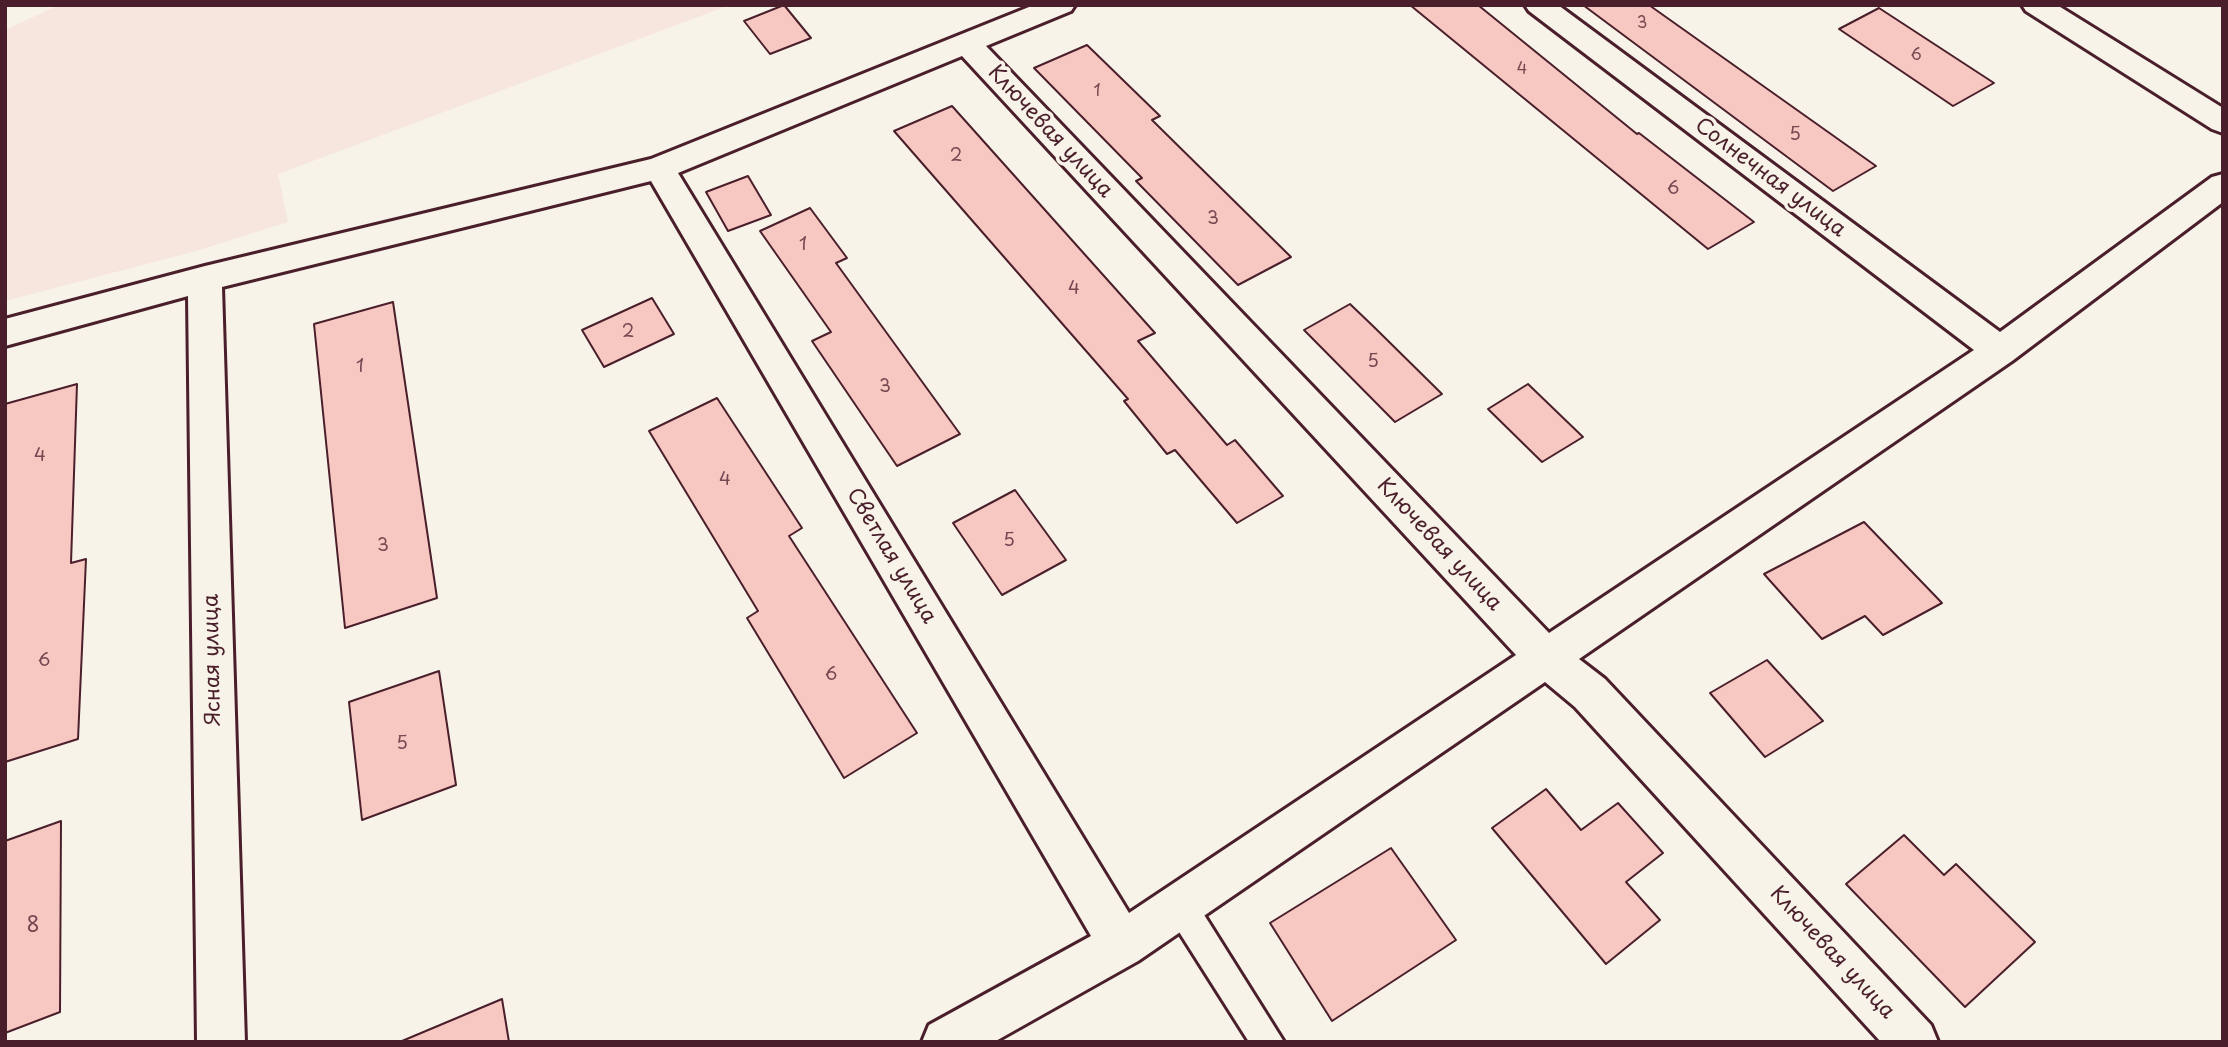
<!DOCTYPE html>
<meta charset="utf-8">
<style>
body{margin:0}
#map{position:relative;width:2228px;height:1047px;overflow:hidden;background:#f7f3e8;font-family:"Playpen Sans",sans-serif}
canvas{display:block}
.frame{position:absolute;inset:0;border:7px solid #4a1f2b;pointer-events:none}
</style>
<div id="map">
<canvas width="2228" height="1047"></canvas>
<div class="frame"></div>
</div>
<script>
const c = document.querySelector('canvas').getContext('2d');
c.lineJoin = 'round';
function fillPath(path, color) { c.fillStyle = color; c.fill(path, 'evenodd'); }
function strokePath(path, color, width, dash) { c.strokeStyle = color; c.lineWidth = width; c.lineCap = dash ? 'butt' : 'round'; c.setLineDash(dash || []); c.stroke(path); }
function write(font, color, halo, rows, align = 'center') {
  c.font = font + ' "Playpen Sans",sans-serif'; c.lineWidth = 7; c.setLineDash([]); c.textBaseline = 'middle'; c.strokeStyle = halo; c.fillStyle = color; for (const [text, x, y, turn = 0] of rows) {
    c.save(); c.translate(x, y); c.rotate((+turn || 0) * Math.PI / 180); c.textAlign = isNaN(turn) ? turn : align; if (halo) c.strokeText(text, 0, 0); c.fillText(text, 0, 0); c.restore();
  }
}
fillPath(new Path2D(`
 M59 5H730L278 174 288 222 196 251 5 301V30Z`), '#f7e6dd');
const building = new Path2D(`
 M784 5 811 38 770 54 744 21Z
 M1410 5H1478L1637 134 1639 133 1754 222 1708 249Z
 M1583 5H1649L1876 166 1833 191Z
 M1879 8 1994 83 1953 106 1839 29Z
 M1087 45 1160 116 1152 120 1291 257 1238 285 1136 181 1142 178 1034 68Z
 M952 106 1155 333 1138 341 1227 445 1235 440 1283 496 1237 523 1175 450 1167 454 1124 401 1128 399 894 131Z
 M748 176 771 215 728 231 706 192Z
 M810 208 847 258 836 263 960 434 897 466 812 341 831 332 760 231Z
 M652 298 674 334 604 367 582 330Z
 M393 302 437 598 345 628 314 324Z
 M1350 304 1374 327 1442 394 1395 422 1304 330Z
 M77 384 71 563 86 559 78 739 5 762V404Z
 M1528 384 1583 437 1542 462 1488 409Z
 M717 398 802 528 789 536 917 733 844 778 747 618 758 611 649 431Z
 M1015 490 1066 560 1002 595 953 523Z
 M1864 522 1942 603 1883 635 1865 616 1822 639 1764 574Z
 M1767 660 1823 721 1765 757 1710 693Z
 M439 671 456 785 362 820 349 702Z
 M1546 789 1581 830 1618 803 1663 853 1626 882 1660 920 1606 964 1492 828Z
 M61 821 60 1012 5 1033V841Z
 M1904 835 1944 875 1956 864 2035 942 1965 1007 1846 884Z
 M1391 848 1456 940 1332 1021 1270 923Z
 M502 999 509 1042H402V1041Z`);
fillPath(building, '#f7c7c2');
strokePath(building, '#4a1f2b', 2);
const lane = new Path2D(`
 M1180 889 1191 894 1284 1042H1249L1169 916 1164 905 1169 894Z`);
const street = new Path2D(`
 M1034 5H1075L1071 11 986 46 1549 633 1974 350 1529 11 1525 5H1558L2000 332 2212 177 2223 174V202L2012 361 1579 659 1605 679 1931 1025 1938 1042H1881L1575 707 1545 682 1138 961 994 1042H922L929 1025 1091 936 651 181 222 287 245 1042H197L188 296 5 346V319L205 266 651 159ZM962 56 1516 655 1129 913 678 173Z
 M2022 5H2057L2223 108V133L2212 129 2026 11Z`);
strokePath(lane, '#4a1f2b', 6);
strokePath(street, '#4a1f2b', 6);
fillPath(lane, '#f7f3e8');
fillPath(street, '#f7f3e8');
write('16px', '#754951', null, [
 ["3",1642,24],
 ["6",1916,56],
 ["4",1522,70],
 ["1",1097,92]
]);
write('18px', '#754951', null, [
 ["5",1795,135],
 ["2",956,156],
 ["6",1673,189],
 ["3",1213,219],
 ["1",803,245],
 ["4",1074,289],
 ["2",628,332],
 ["5",1373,362],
 ["1",360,367],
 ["3",885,387],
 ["4",40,456],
 ["4",725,480],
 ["5",1009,541],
 ["3",383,546],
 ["6",44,661],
 ["6",831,675],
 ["5",402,744]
]);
write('21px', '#4a1f2b', '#f7f3e8', [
 ["Ключевая улица",1050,132,47],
 ["Солнечная улица",1770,178,37],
 ["Ключевая улица",1439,545,47],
 ["Светлая улица",891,556,59],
 ["Ясная улица",213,660,-91],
 ["Ключевая улица",1832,953,47]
]);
write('21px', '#754951', null, [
 ["8",33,926]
]);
</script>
